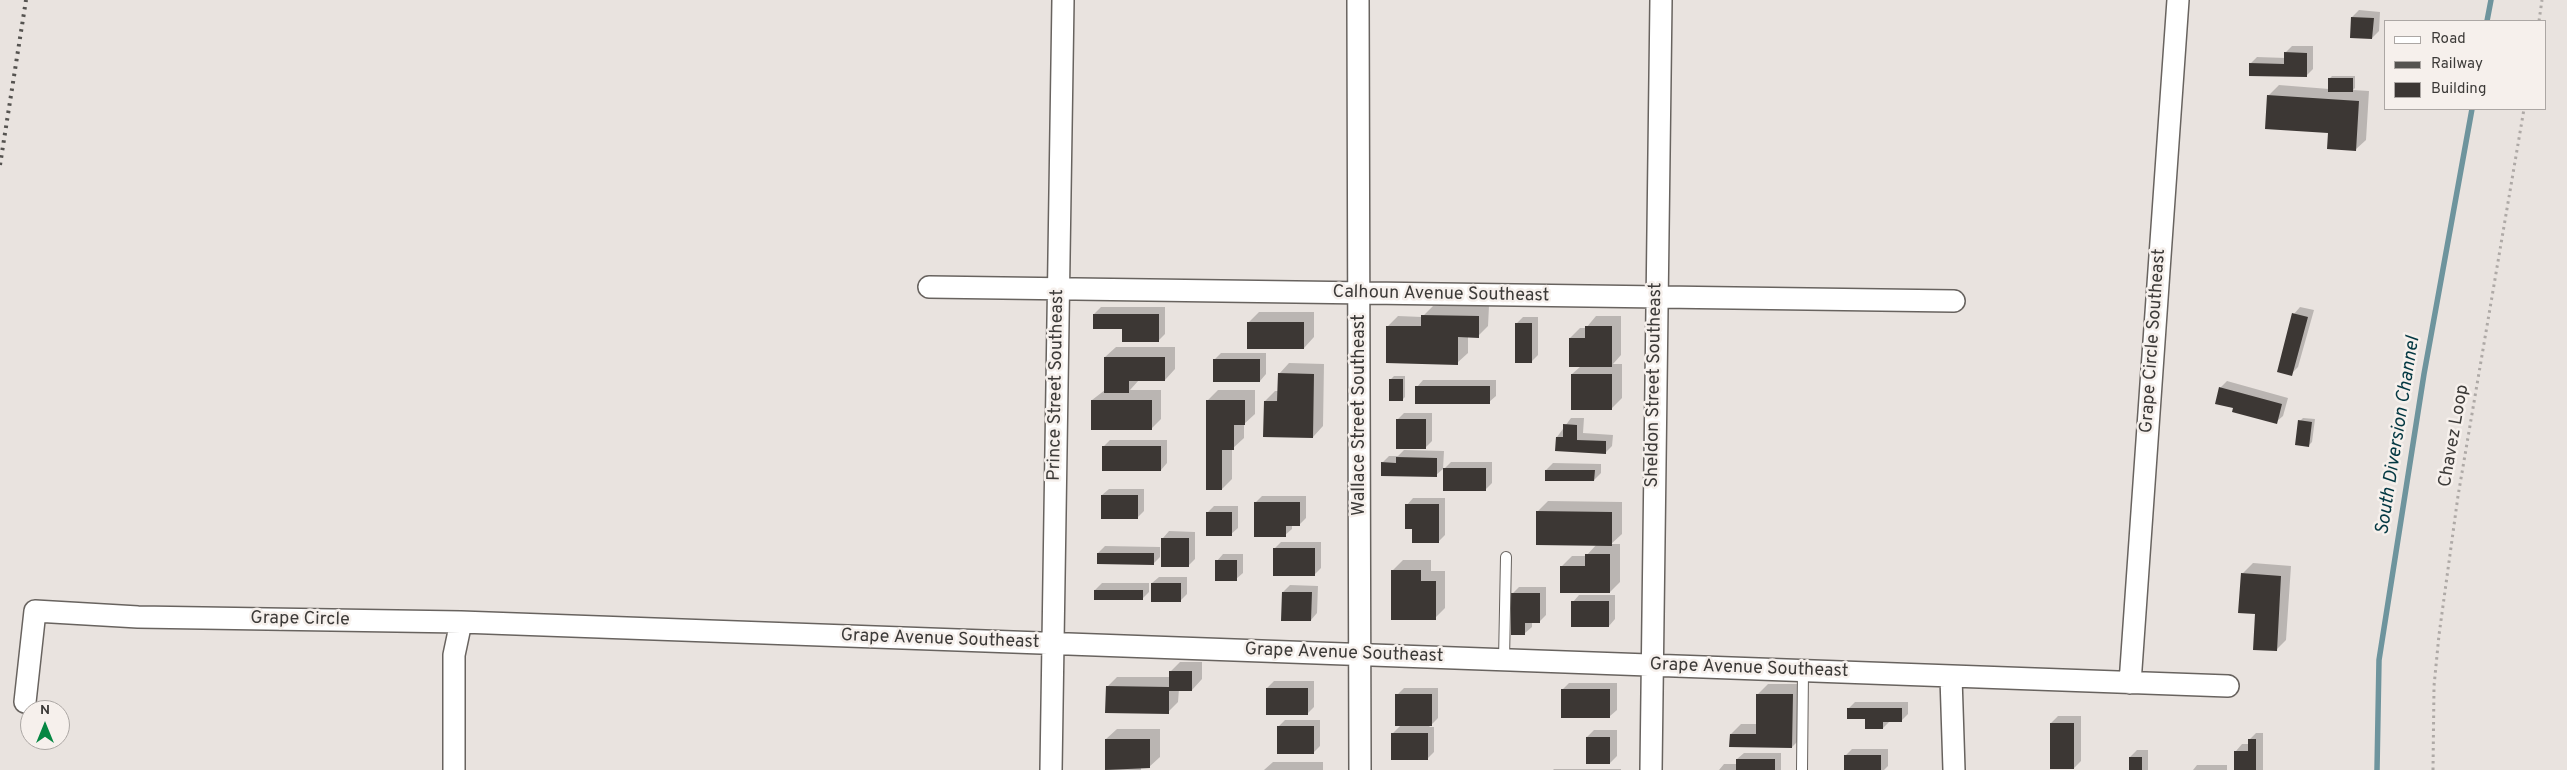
<!DOCTYPE html>
<style>
body{margin:0}
#map{position:relative;width:2567px;height:770px;overflow:hidden;background:#e9e3df;font-family:Overpass,sans-serif}
canvas{display:block}
.legend{position:absolute;left:2384px;top:20px;width:162px;height:90px;box-sizing:border-box;background:#f6f0ec;border:1px solid #aca7a4;margin:0;padding:6px 9px;list-style:none;font-size:15px;color:#3c3a38}
.legend li{display:flex;align-items:center;gap:10px;height:25px}
.legend b{width:25px;border:1px solid #aca7a4}
.north{position:absolute;left:20px;top:700px;width:50px;height:50px;box-sizing:border-box;background:#f6f0ec;border:1px solid #aca7a4;border-radius:50%;rotate:0deg;font-size:14px;font-weight:700;line-height:20px;text-align:center;color:#3c3a38}
.north::after{content:'';display:block;margin:auto;width:18px;height:22px;background:#058743;clip-path:polygon(50% 0,100% 100%,50% 72%,0 100%)}
</style>
<div id="map">
<canvas width="2567" height="770"></canvas>
<ul class="legend">
<li><b style="height:6px;background:#fff"></b>Road</li>
<li><b style="height:6px;background:#555350"></b>Railway</li>
<li><b style="height:14px;background:#3c3734"></b>Building</li>
</ul>
<div class="north">N</div>
</div>
<script>
const c = document.querySelector('canvas').getContext('2d');
c.lineJoin = 'round';
function fillPath(path, color) { c.fillStyle = color; c.fill(path, 'evenodd'); }
function strokePath(path, color, width, dash) { c.strokeStyle = color; c.lineWidth = width; c.lineCap = dash ? 'butt' : 'round'; c.setLineDash(dash || []); c.stroke(path); }
function write(font, color, halo, rows, align = 'center') {
  c.font = font + ' Overpass,sans-serif'; c.lineWidth = 5; c.setLineDash([]); c.textBaseline = 'middle'; c.strokeStyle = halo; c.fillStyle = color; for (const [text, x, y, turn = 0] of rows) {
    c.save(); c.translate(x, y); c.rotate((+turn || 0) * Math.PI / 180); c.textAlign = isNaN(turn) ? turn : align; if (halo) c.strokeText(text, 0, 0); c.fillText(text, 0, 0); c.restore();
  }
}
fillPath(new Path2D(`
 M2359 10 2380 12 2379 31 2372 38 2352 17Z
 M2292 46H2313V69L2306 76 2250 64 2257 57 2286 58V52Z
 M2332 76H2355V88L2353 90 2369 91 2366 140 2355 150 2268 96 2279 85 2329 89V79Z
 M1433 306H1489L1488 326 1478 336H1468V353L1457 363 1388 326 1398 316 1422 317Z
 M1101 307H1165V334L1159 340 1124 328 1094 314Z
 M2300 307 2314 310 2298 367 2291 374 2294 314Z
 M1259 312H1314V337L1304 348 1249 322Z
 M1596 316H1621V355L1613 364H1622V398L1612 408 1572 374 1581 366 1570 338 1580 328H1586Z
 M1523 317H1538V355L1531 362 1517 323Z
 M1116 347H1175V369L1165 380H1139L1130 390H1161V419L1151 429 1092 400 1105 390V357Z
 M1221 353H1266V374L1260 381 1215 359Z
 M1289 363 1324 364 1323 426 1313 437 1265 401 1275 391H1279V374Z
 M1394 376H1405V397L1402 400 1391 379Z
 M1423 380H1496V396L1489 402 1417 387Z
 M2227 381 2288 398 2283 416 2276 422 2235 408 2220 388Z
 M1218 390H1255V414L1244 424V438L1232 449V479L1222 489 1208 400Z
 M1404 413H1432V441L1425 448 1397 420Z
 M1571 418H1584L1583 433 1613 435 1612 446 1605 453 1557 437Z
 M2303 418 2315 419 2312 442 2309 445 2300 421Z
 M1110 440H1167V463L1161 470 1103 447Z
 M1404 450 1444 451 1443 469 1436 475 1382 463 1389 456H1398Z
 M1451 462H1492V483L1485 490 1444 469Z
 M1553 463 1601 464V473L1594 480 1546 470Z
 M1109 489H1144V511L1137 518 1102 495Z
 M1262 496H1306V518L1299 525H1292V529L1285 535 1255 503Z
 M1413 498H1445V535L1438 542 1407 505Z
 M1548 501 1622 502V534L1611 544H1620V582L1610 592 1561 567 1572 556H1586L1597 544 1538 511Z
 M1214 506H1238V528L1231 534 1207 513Z
 M1169 531 1195 532V559L1188 566 1163 538Z
 M1281 542H1321V568L1315 574 1274 549Z
 M1105 546 1160 547V557L1153 564 1098 553Z
 M1223 554H1243V573L1236 579 1217 561Z
 M1403 560H1431V571H1445V608L1435 618 1393 570Z
 M2253 563 2291 566 2286 640 2276 650 2256 613 2242 574Z
 M1159 577H1187V594L1180 601 1152 583Z
 M1102 583H1149V592L1143 598 1095 590Z
 M1290 585 1318 586 1317 613 1311 620 1283 592Z
 M1519 587H1546V615L1539 622H1532V627L1525 633 1512 594Z
 M1579 595H1615V619L1609 626 1573 602Z
 M1180 662H1202V679L1192 690 1179 689 1178 702 1168 712 1107 687 1117 677H1170V672Z
 M1274 681H1314V707L1307 714 1267 688Z
 M1569 683H1617V710L1610 716 1562 690Z
 M1768 684H1803L1802 737 1792 747 1731 734 1741 724H1757L1758 694Z
 M1404 688H1438V718L1429 727H1434V752L1427 759 1392 734 1401 725 1397 695Z
 M1855 702H1908V714L1901 721H1890L1883 728 1848 709Z
 M2058 716H2081V761L2074 768 2051 723Z
 M1285 720H1320V746L1313 753 1278 727Z
 M1117 729H1160V757L1149 767H1141V770H1106V739Z
 M1594 730H1617V756L1610 763 1587 737Z
 M2256 733H2263V770H2236V751L2242 744H2250V739Z
 M1852 749H1888V766L1884 770H1845V756Z
 M2137 750H2148V770H2130V757Z
 M1744 753H1781V770H1719L1724 764H1737V759Z
 M1273 762H1323V770H1264Z
 M2197 765H2227V770H2193Z
 M1554 769H1621V770H1553Z`), '#0003');
strokePath(new Path2D(`
 M2487 21 2491 0
 M2377 770 2379 660 2424 374 2472 109`), '#6e949d', 5.5);
fillPath(new Path2D(`
 M2351 17 2374 18 2372 39 2350 38Z
 M2284 52 2307 53V77L2249 76V63L2284 64Z
 M2328 78H2353V92H2328Z
 M2267 95 2359 101 2356 151 2327 149 2328 133 2265 129Z
 M2292 313 2308 317 2292 376 2277 372Z
 M1093 314H1159V342H1122V329H1093Z
 M1421 315 1479 316V338L1458 337V365L1386 363V326H1421Z
 M1247 322H1304V349H1247Z
 M1515 323H1532V363H1515Z
 M1585 326H1612V367H1569V338H1585Z
 M1104 357H1165V381H1129V393H1104Z
 M1213 359H1260V382H1213Z
 M1278 373 1314 374 1313 438 1263 437 1264 401H1277Z
 M1571 374H1612V410H1571Z
 M1389 379H1403V401H1389Z
 M1415 386H1490V404H1415Z
 M2219 387 2282 404 2277 424 2232 412 2233 408 2215 404Z
 M1091 400H1152V430H1091Z
 M1206 400H1245V425H1234V450H1222V490H1206Z
 M1396 419H1426V449H1396Z
 M2298 420 2312 422 2309 447 2295 445Z
 M1563 424 1577 425V440L1606 441V454L1555 451 1556 437H1563Z
 M1102 446H1161V471H1102Z
 M1396 457 1437 458V477L1381 476V462L1396 463Z
 M1443 468H1486V491H1443Z
 M1545 470H1595L1594 481H1545Z
 M1101 495H1138V519H1101Z
 M1254 502H1300V526H1286V537H1254Z
 M1405 504H1439V543H1412V529H1405Z
 M1536 511 1612 512V546L1536 545Z
 M1206 512H1232V536H1206Z
 M1161 538H1189V567H1161Z
 M1273 548H1315V576H1273Z
 M1097 553H1154V565L1097 564Z
 M1585 554H1610V593H1560V566H1585Z
 M1215 560H1237V581H1215Z
 M1391 570H1421V581H1436V620H1391Z
 M2241 573 2281 576 2277 651 2253 650 2255 614 2238 613Z
 M1151 583H1181V602H1151Z
 M1094 590H1143V600H1094Z
 M1282 592H1312L1311 621H1281Z
 M1511 593H1540V623H1525V635H1511Z
 M1571 601H1609V627H1571Z
 M1169 671H1192V691H1169V714L1105 713 1106 686 1169 687Z
 M1266 688H1308V715H1266Z
 M1561 689H1610V718H1561Z
 M1395 694H1432V726H1395Z
 M1756 694H1793L1792 748 1729 747 1730 734H1756Z
 M1847 708H1902V722H1883V729H1865V719H1847Z
 M2050 723H2074V769H2050Z
 M1277 726H1314V754H1277Z
 M1391 733H1428V760H1391Z
 M1586 737H1610V764H1586Z
 M1105 739H1150V768L1105 770Z
 M2248 739H2256V770H2234V751H2248Z
 M1844 755H1881V770H1844Z
 M2129 757H2142V770H2129Z
 M1736 759H1775V770H1736Z`), '#3c3734');
const lane = new Path2D(`
 M1504 660 1506 557
 M1802 770 1803 671`);
const street = new Path2D(`
 M1358 0 1360 770
 M929 287 1954 301
 M1951 677 1954 770
 M2130 683 2178 0
 M25 702 35 611 138 617 461 622 2228 686
 M454 770V655L461 622
 M1051 770 1063 0
 M1651 770 1661 0`);
strokePath(lane, '#68635f', 12);
strokePath(street, '#68635f', 24);
strokePath(new Path2D(`
 M2539 21 2542 0
 M2433 770 2434 686 2439 635 2458 496 2524 109`), '#aea9a6', 3, [2.5, 4]);
strokePath(lane, '#fff', 10);
strokePath(street, '#fff', 21);
strokePath(new Path2D(`
 M0 165 26 0`), '#555350', 4, [2.5, 5]);
write('18px', '#3c3a38', '#f6f0ec', [
 ["Calhoun Avenue Southeast",1441,295,1],
 ["Grape Circle Southeast",2154,341,-86],
 ["Prince Street Southeast",1057,385,-89],
 ["Sheldon Street Southeast",1655,385,-89],
 ["Wallace Street Southeast",1360,415,-90],
 ["Chavez Loop",2455,436,-80],
 ["Grape Circle",300,620,1],
 ["Grape Avenue Southeast",940,640,2],
 ["Grape Avenue Southeast",1344,654,2],
 ["Grape Avenue Southeast",1749,669,2]
]);
write('italic 19px', '#033842', '#f6f0ec', [
 ["South Diversion Channel",2399,436,-81]
]);
</script>
